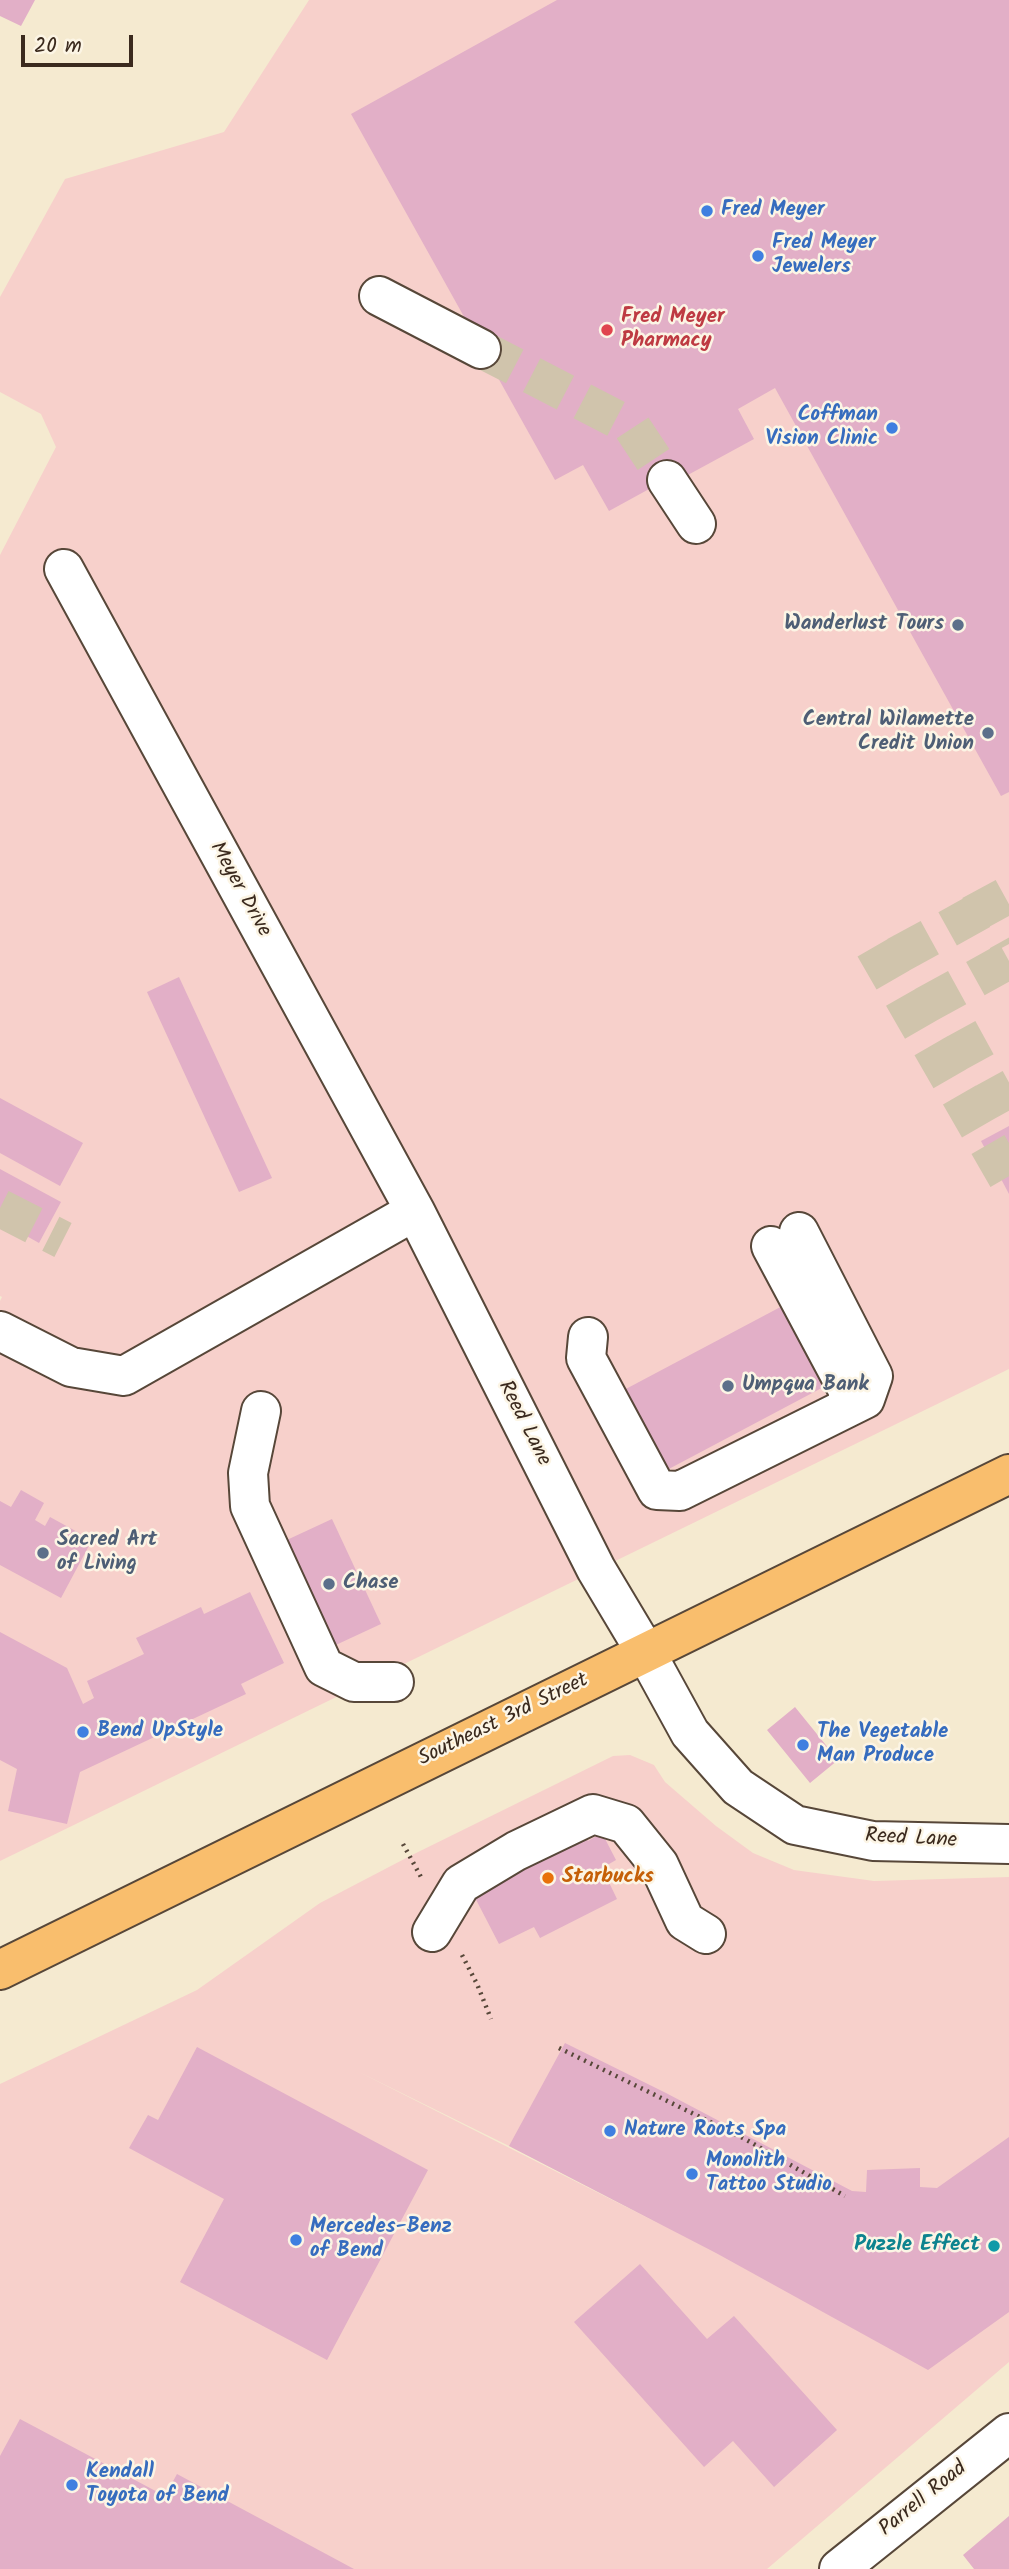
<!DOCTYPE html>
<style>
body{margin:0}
#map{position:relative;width:1009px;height:2569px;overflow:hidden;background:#f5ead0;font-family:Kalam,sans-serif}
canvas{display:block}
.scale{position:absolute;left:21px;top:35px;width:112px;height:32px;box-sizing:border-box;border:4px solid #3b2a1e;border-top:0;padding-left:9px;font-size:21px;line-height:24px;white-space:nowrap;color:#3b2a1e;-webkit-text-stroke:5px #fcf5e5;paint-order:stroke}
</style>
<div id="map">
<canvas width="1009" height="2569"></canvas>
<div class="scale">20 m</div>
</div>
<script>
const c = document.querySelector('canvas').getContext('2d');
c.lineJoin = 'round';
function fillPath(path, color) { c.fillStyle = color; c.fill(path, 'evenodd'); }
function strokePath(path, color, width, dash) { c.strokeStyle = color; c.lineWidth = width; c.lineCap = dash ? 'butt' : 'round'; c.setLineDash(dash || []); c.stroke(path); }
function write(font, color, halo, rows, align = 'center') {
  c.font = font + ' Kalam,sans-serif'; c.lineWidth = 5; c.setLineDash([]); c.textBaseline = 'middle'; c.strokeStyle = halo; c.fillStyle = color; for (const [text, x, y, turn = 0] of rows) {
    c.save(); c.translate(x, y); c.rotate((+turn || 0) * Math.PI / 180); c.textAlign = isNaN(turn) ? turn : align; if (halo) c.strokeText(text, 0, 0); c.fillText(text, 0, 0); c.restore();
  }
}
fillPath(new Path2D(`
 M309 0H1009V1369L0 1861V1301L2 1297 0 1296V555L56 447 41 414 0 392V297L65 179 224 132Z
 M630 1755 654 1765 665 1782 716 1826 753 1853 794 1870 874 1881 1009 1877V2362L767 2569H0V2084L197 1990 320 1903 410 1856 613 1756ZM359 2072 509 2146 668 2228Z`), '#f7d0cb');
fillPath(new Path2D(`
 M0 0H35L21 26 0 16Z
 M557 0H1009V792L1001 796 775 388 738 409 754 439 686 476 682 471 609 511 583 465 555 480 351 114Z
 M179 977 272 1178 239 1192 147 992Z
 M0 1098 83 1143 60 1186 0 1153Z
 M1009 1126V1194L981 1141Z
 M0 1169 61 1202 39 1243 0 1221Z
 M788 1303 833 1382 665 1471 622 1391Z
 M21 1490 44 1503 35 1520 45 1526 50 1517 92 1540 61 1598 0 1565V1501L11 1507Z
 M332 1519 381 1624 325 1650 276 1545Z
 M250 1592 284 1663 241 1684 246 1694 80 1772 67 1824 8 1811 17 1769 0 1760V1632L67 1668 83 1704 94 1698 87 1681 144 1654 136 1638 201 1607 204 1614Z
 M795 1707 838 1760 810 1783 767 1730Z
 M583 1829 588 1841 602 1833 616 1860 602 1868 617 1899 540 1938 534 1927 499 1944 470 1888Z
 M565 2043 666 2093 852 2191 866 2192 867 2170 920 2168V2187L937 2188 1009 2137V2312L928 2370 716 2253 509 2146Z
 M197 2047 428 2170 327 2360 180 2282 224 2199 129 2148 148 2115 158 2120Z
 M640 2264 707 2339 734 2316 837 2430 774 2487 733 2441 704 2467 574 2322Z
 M20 2419 165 2496 177 2474 354 2569H0V2456Z
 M1009 2516V2569H974L963 2555Z`), '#e2afc7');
strokePath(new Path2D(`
 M481 349 632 427 667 480
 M979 889 1009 944
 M955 903 1009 1000
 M904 930 1009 1122
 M874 947 1009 1181
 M0 1208 63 1240`), '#d0c4ac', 38, [38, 19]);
const minor = new Path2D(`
 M379 296 481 349
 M667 480 696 524
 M64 569 415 1211 596 1569 645 1651 690 1733 738 1787 795 1825 873 1841 1009 1844
 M771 1246 848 1390V1407
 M0 1331 71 1367 124 1376 415 1211
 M588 1337 586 1358 657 1490 680 1491 865 1399 873 1376 799 1232
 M261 1411 248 1473 250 1506 324 1667 354 1682H394
 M432 1932 461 1884 516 1851 593 1814 626 1824 659 1865 685 1921 706 1934
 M839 2569 1009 2433`);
const major = new Path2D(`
 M0 1970 1009 1474`);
strokePath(minor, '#574739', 42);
strokePath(major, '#574739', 42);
strokePath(new Path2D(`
 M403 1844 421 1877
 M462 1955 477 1984 491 2019
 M559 2048 745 2139 845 2196`), '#574739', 4.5, [2, 5]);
strokePath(minor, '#fff', 38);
strokePath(major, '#f9be6d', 38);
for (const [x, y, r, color] of [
 [707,211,7,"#3f7fe0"],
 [758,256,7,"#3f7fe0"],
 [607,330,7,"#e0444e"],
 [892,428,7,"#3f7fe0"],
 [958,625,7,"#5c6f8a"],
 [988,733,7,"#5c6f8a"],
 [728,1386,7,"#5c6f8a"],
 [43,1553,7,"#5c6f8a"],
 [329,1584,7,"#5c6f8a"],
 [83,1732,7,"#3f7fe0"],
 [803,1745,7,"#3f7fe0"],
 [548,1878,7,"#e8710a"],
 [610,2131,7,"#3f7fe0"],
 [692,2174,7,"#3f7fe0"],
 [296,2240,7,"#3f7fe0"],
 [994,2246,7,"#0f9aa8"],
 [72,2485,7,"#3f7fe0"]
]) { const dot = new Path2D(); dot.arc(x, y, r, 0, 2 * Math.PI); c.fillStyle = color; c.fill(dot); strokePath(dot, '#fcf5e5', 2.5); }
write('bold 21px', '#366cbe', '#fcf5e5', [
 ["Fred Meyer",721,211],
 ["Fred Meyer",772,244],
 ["Jewelers",772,268],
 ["Coffman",878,416,"right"],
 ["Vision Clinic",878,440,"right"],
 ["Bend UpStyle",97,1732],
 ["The Vegetable",817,1733],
 ["Man Produce",817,1757],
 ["Nature Roots Spa",624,2131],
 ["Monolith",706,2162],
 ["Tattoo Studio",706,2186],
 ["Mercedes-Benz",310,2228],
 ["of Bend",310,2252],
 ["Kendall",86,2473],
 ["Toyota of Bend",86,2497]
], 'left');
write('bold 21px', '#be3a42', '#fcf5e5', [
 ["Fred Meyer",621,318],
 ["Pharmacy",621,342]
], 'left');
write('bold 21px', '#4e5e75', '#fcf5e5', [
 ["Wanderlust Tours",944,625,"right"],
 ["Central Wilamette",974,721,"right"],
 ["Credit Union",974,745,"right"],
 ["Umpqua Bank",742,1386],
 ["Sacred Art",57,1541],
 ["of Living",57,1565],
 ["Chase",343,1584]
], 'left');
write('21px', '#3b2a1e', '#fcf5e5', [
 ["Meyer Drive",239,890,61],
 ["Reed Lane",523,1424,63],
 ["Southeast 3rd Street",504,1721,-26],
 ["Reed Lane",911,1840,3],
 ["Parrell Road",924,2500,-39]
]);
write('bold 21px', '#c56008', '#fcf5e5', [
 ["Starbucks",562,1878]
], 'left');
write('bold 21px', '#0d838f', '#fcf5e5', [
 ["Puzzle Effect",980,2246]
], 'right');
</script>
